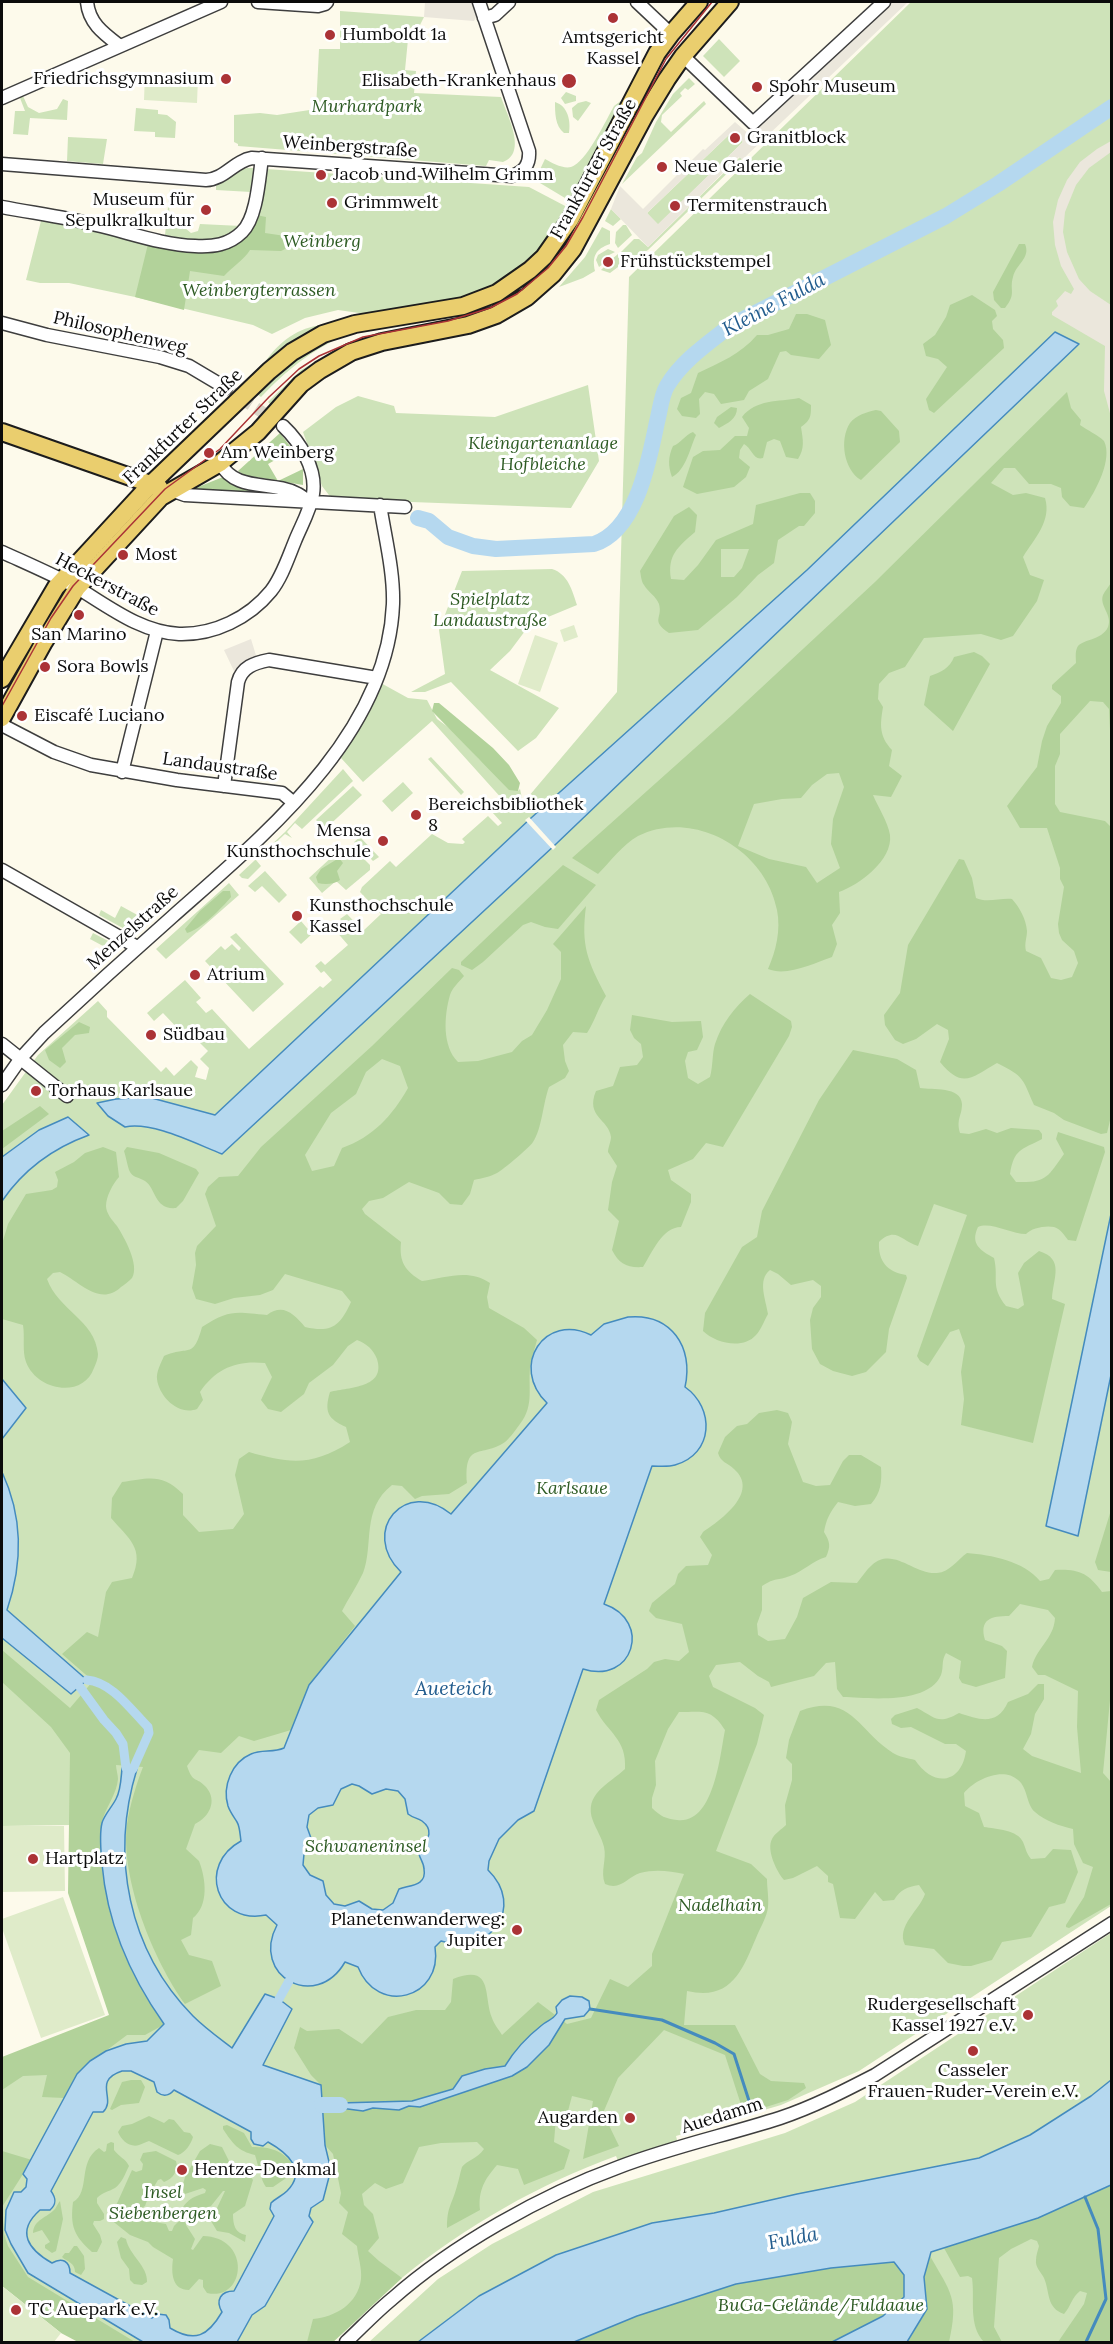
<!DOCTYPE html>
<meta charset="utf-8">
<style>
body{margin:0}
#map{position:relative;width:1113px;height:2344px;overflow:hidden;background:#fdfaeb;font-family:Lora,serif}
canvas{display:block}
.frame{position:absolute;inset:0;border:3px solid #0b0b0b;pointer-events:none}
</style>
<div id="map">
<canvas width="1113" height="2344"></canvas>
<div class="frame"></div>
</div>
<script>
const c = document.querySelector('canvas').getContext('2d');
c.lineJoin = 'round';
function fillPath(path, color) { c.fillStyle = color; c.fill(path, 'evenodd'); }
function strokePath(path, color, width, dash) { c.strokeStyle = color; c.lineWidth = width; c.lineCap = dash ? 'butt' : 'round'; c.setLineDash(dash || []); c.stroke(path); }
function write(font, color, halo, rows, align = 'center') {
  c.font = font + ' Lora,serif'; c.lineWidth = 6; c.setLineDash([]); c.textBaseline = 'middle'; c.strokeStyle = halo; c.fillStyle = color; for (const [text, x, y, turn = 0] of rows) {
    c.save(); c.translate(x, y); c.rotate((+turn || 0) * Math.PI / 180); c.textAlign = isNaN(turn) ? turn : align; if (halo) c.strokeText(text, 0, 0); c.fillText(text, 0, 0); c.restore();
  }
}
fillPath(new Path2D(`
 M911 2H1111V1906L859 2071 781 2105 676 2136 678 2144 619 2163 616 2156C539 2184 466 2226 403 2277 378 2298 357 2322 333 2342H94L2 2269V2084L118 2015 84 1890 100 1752 2 1658V1105L38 1055 98 1001 107 1011V1017L161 1072 166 1067 174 1076 191 1060 198 1067 195 1077 206 1080 209 1068 200 1059 208 1051 186 1029 181 1032 163 1013 154 1021 147 1013 185 980 201 998 196 1002 206 1013 212 1009 249 1049 320 986 323 988 332 980 324 971 321 973 315 966 321 961 325 965 348 945 335 930 343 922 340 919 347 914 363 931 381 914 360 892 362 887 390 861 396 867 432 834 448 843 463 844 465 842 462 839 488 816 498 826 502 823 492 812 504 801 432 721 363 782 341 758 354 736 379 682 408 698 427 700 437 719 452 730 479 759 518 791 520 789 523 803 617 692 629 277Z
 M340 11 424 17 420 25 416 24 409 29 405 70 416 71 414 93 501 97C507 115 528 153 503 162L489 160 486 166 238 146V144L234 142V115L260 113 277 115 316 109 319 49H340Z
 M719 39 740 61 724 77 703 56Z
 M689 78 695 84 688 90 685 88 680 93 682 96 662 115 661 122 671 132 704 101 706 104 622 184 637 157 642 153 656 122 673 94Z
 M566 92 576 96V101L565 104 561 98Z
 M23 96 28 107 39 113 57 109 63 99 68 101 67 120 30 118 28 135 13 134 15 111H25L20 98Z
 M622 100 570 201 535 180 545 159C552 163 563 169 571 167 586 163 606 120 614 106Z
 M586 101 591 103 578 121 573 117 572 108 578 103Z
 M555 102C568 106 571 121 569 133H564C555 126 555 113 555 102Z
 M136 108 158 110V114L167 115 176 122 175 138 155 137V132L134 131Z
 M733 131 743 142 658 225 647 213Z
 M68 137 107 139 103 164 67 161Z
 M740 157 742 159 648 250C640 254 633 262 624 265L621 252 634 239H639L648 247Z
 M247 168H255L251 192 216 190V186L239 170Z
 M266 169 529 187 569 208 540 253 512 275 490 288 455 300 383 312 366 314 338 310 305 318 272 334 253 325 135 297 69 283H40L26 280 41 221 79 227 183 251 224 250 232 247 242 238Z
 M170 188 169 221 186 223 185 228 191 233 198 231 200 224 241 226 240 229 217 241H197L165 235Z
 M611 209 621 219 613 226 605 221Z
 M623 225H626L632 235 618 248 615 243 616 232Z
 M602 227 610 231V244C595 249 592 257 595 271L583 278 559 287 585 257Z
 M608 249 615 252 605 257 603 264 599 267 596 260 598 255Z
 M618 254 620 263 618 267 610 273 601 270 605 266 611 265 612 259Z
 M323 325 288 343 265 362C279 342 298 327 323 325Z
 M342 336C307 354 288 369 261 397L257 394 285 367 322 341Z
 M340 347 341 349 271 405 268 402 301 370Z
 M588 385 599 461 571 508 332 499 322 486 303 432 336 407 358 396 394 406 396 413 495 417Z
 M552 569C568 574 572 590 577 605L548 617 525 631 510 651 490 670 559 708 536 738 518 751 451 682 425 692H411L445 674 439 630 462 571Z
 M431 757 464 792 461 795 428 759Z
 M343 769 353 781 302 829 295 823 287 832 292 838 285 834 270 848 275 853 268 849 256 860 261 866 248 879 242 878 239 875 285 832Z
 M403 782 413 793 392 812 382 801Z
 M353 786 362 795 325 829 316 820Z
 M360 837 379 857 373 861 354 842Z
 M350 845 370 865V870L346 890 336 881 322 893 309 878 335 854 338 856Z
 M265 871 287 895 279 903 262 886 255 892 248 886Z
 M229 883 239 895 166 959 156 949Z
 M121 906 141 917 150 909 154 913 132 933 99 915 101 910 115 918Z
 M301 921 312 934 301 944 289 932Z
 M93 933 116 945V947L106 957 100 953 103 946 90 939Z
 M236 933 284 984 253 1012 205 961 221 946 225 950 232 944 239 951 241 948 230 937Z
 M2 1678 61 1729 75 1757 71 1825 2 1826Z
 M1111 1933V2080L1091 2096 1030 2135 979 2158 714 2213 652 2223 556 2255 479 2296 418 2342H369L438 2279 492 2244 593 2192 785 2133 855 2102Z
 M1111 2185V2342H907L927 2309 924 2277 931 2252 1038 2218Z`), '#cee3b9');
fillPath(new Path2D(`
 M256 215 266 217 265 233 292 237 291 246 281 251 250 250C245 259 232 267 224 276L190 271 184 310 135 297 148 244C171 249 212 260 233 246 244 239 250 226 256 215Z
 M1019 244H1025C1031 258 1016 264 1013 277 1009 291 1017 293 1005 308H1001L994 300 993 292Z
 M972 295 995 310 997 316 992 321 993 329 1003 340 1004 348 934 413 929 410 926 399 947 367 938 359 926 356 923 344 935 335 946 317 950 305Z
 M796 314H807L825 320 831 345 819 359 791 355 786 351 780 352 768 379 749 391 744 400 721 404 714 394 705 392 699 399 700 414 696 418 682 416 677 409 681 398 691 393 698 373C719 363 741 354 757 335H768L789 329Z
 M1067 392 1071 408 1081 420 1080 425C1088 431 1097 434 1104 441 1113 459 1096 491 1084 508L1070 506 1062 497 1061 488 1051 484H1029L1015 468H1004L991 483 1013 495 1026 493 1045 498C1052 521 1034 539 1023 557L1030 575 1044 580 1037 601 1013 636 1001 640 981 634 924 638 905 667 889 673 879 684 878 699 883 707C880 725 879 736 892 750L889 766 902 776 891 797 873 795C878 807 888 822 890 835 893 860 859 885 839 892L840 913 832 925 837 944 832 957C814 963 787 977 768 969 776 951 781 930 777 910 766 851 695 808 638 836 623 844 610 862 598 874L572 858 732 715 875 582ZM827 774 839 773 844 787 833 819 831 844 840 868 817 883 806 867 769 859 738 846 754 804 782 799 801 798 812 785Z
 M799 398 811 405C811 416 811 420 801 427 803 440 805 448 798 459L786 457 780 441 774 439 767 442 763 458C753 461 752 448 744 444L740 450 739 458 750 467 746 477 734 487 697 494 683 487 693 457 703 451 720 450 735 436H747L749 428 742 417C756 399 778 402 799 398Z
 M731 407 737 408C737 419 728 423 719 428L714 423 717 417Z
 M876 410 881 411 899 431 900 442 861 480C844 470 839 440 850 423 856 415 867 412 876 410Z
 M693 432 696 435C690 448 686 470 672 477 668 466 668 457 673 446 681 443 685 435 693 432Z
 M280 433 293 450 268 464 278 481 303 469V485L244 475 238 471Z
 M223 477 245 487 285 496 193 489Z
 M800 493H810L815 501V513L804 526H799L778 540 774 563 758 575 737 597 698 630 669 633C650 620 663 619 659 604 656 596 648 592 644 585 641 581 641 575 640 571L674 516 689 507 697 515 695 532C678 547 667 555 671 579L684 580 698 565 716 540 753 524 756 505ZM721 549H749L742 568 734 577H721Z
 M1111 583V751L1109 709 1103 702 1090 701 1060 734V754L1055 766V804L1060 812 1105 821 1111 827 1112 1112 1107 1133 1101 1134 1064 1120 1054 1113 1034 1105C1022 1078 1025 1077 997 1063 972 1077 963 1090 940 1062L949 1039 948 1030 937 1024 916 1039 903 1044 895 1040 885 1025 884 1015 900 993 908 945 959 859 964 860 972 878 976 898C986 903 1000 898 1012 899 1020 908 1026 919 1027 931 1027 938 1024 943 1026 951L1041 958 1051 978 1061 980 1072 977 1078 963 1074 951 1062 940 1059 933 1058 924 1064 887 1060 879V868L1047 828H1020L1007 806 1037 767 1042 741 1047 726 1061 703V696L1052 689V685L1076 663C1076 659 1075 652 1077 648 1080 639 1102 641 1108 627 1113 615 1099 606 1103 595 1105 591 1109 586 1111 583Z
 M974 652 982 656 990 664 953 731 924 705 930 676C941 672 950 668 954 657Z
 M434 703H439L493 748 509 765 520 783 518 791 509 790 432 711Z
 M339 858 343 863 337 871 340 880C335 884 325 885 318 883L316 877 321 869Z
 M563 865 596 885 558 929 545 927 531 922 523 925 483 962 472 970 461 965V962Z
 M223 891H230L231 897C222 908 200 930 187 933L185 929 200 911Z
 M586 906C581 946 587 960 606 996 598 1008 595 1021 587 1033L573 1032 563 1045 565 1061 569 1071 565 1078 549 1087C543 1103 542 1129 533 1142 530 1147 503 1170 497 1173 490 1177 482 1178 474 1180L470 1194 462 1205 450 1204 439 1193 409 1182 383 1198 369 1201 362 1209 365 1214 401 1242C399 1262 405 1271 422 1281 446 1278 468 1268 490 1283L487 1297 489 1308 524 1328 537 1340C535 1349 531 1358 530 1367 528 1391 535 1407 517 1428 514 1432 509 1439 505 1442 481 1458 464 1441 467 1483L449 1494 422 1496 415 1499 402 1486 392 1485C361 1509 374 1545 363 1573 357 1586 348 1599 342 1611L355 1626 309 1685 291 1730 254 1741 239 1736 221 1753 199 1750 187 1766C193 1784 196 1776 206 1787 218 1801 209 1817 195 1824L186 1849 199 1861C206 1879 209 1905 193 1918L191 1935 181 1940 189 1955 212 1961 221 1986 185 2004C154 1961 120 1879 127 1824 130 1805 136 1785 143 1767L116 1765C116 1769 118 1775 118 1779 117 1794 105 1808 102 1822 100 1835 101 1850 102 1863 107 1923 129 1976 165 2024L145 2035H127L103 2053 64 2098 42 2097 47 2075 23 2076 2 2090V2057L109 2015 68 1893 70 1753 51 1727 2 1682V1650L70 1708 93 1681 62 1654 87 1632 98 1637 106 1592 112 1582 132 1578C145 1548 129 1539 111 1518L112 1498 122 1482C149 1478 162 1473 183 1494V1515L199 1532 233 1529 244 1514 235 1475 239 1459 249 1452C290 1464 313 1466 350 1442L346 1427C328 1419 324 1412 330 1392 350 1387 386 1388 377 1359 373 1349 367 1344 357 1340L348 1346 333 1365 309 1383 304 1394 281 1412 268 1409 261 1400 272 1377 265 1363C237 1360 216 1368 200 1392L203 1400 197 1409C179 1416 159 1397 157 1379 156 1372 161 1363 164 1356 189 1345 193 1360 202 1327 230 1309 235 1312 267 1315 283 1303 294 1314 305 1327 332 1333 340 1326 351 1302L342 1291 285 1274 273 1290 260 1295 234 1298 215 1304 196 1299 192 1288 196 1265 195 1253 197 1246 216 1226 205 1194 208 1187 219 1177 238 1176 261 1147 372 1046 452 968 459 970 464 976C459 982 452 988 450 995 444 1016 442 1046 458 1062L478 1061 512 1052 522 1041 532 1035 547 1010 561 979V952L553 944ZM382 1059 400 1066 408 1088C392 1116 373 1137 342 1148L334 1166 312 1171 305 1155 331 1113 356 1094 366 1072Z
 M750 994 791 1021 792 1027 789 1036 723 1147 706 1143 693 1159 668 1170 671 1180 691 1194V1202L681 1227C662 1227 652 1253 643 1267 627 1268 619 1264 612 1250L619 1221 608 1210 612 1182 617 1166 608 1152C608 1148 611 1141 611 1137 609 1119 585 1117 596 1091L613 1086 620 1067 637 1065 643 1057 641 1044 634 1038 630 1030 632 1015 672 1022 701 1021 703 1037 697 1050 688 1052 685 1061 688 1078 698 1084 710 1077C713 1066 712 1054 715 1044 722 1023 734 1008 750 994Z
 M79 1022 90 1027 89 1033 75 1035 62 1048 66 1062 60 1068 49 1060 45 1050Z
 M853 1050 897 1059 916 1070 920 1088C932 1090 961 1086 962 1104 962 1116 956 1119 960 1133L969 1134 986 1129 997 1133 1011 1128 1039 1130 1042 1134V1139C1021 1150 1014 1149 1010 1174L1016 1182C1046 1183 1047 1178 1064 1154L1056 1139 1058 1132 1104 1147 1105 1152 1076 1241 1068 1240C1064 1235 1061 1229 1054 1227 1046 1225 1031 1228 1026 1234 1011 1234 990 1221 978 1227 970 1244 980 1250 994 1258 999 1279 990 1286 1006 1306L1018 1309 1024 1305 1018 1273 1024 1263 1039 1251C1065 1259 1053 1278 1052 1299L1065 1304 1033 1443 961 1425 964 1399 961 1372 965 1346 959 1329 950 1332 928 1366 920 1361 917 1356 967 1215 934 1204 918 1246C901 1241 896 1226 879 1242 878 1261 887 1272 906 1275L907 1278 889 1329 886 1352 866 1372 852 1376 833 1371 820 1364 812 1349 810 1320 813 1308 821 1297V1286L813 1280 791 1285 778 1274 770 1270C757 1280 766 1300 768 1314 764 1321 761 1330 756 1335 743 1350 715 1343 703 1331L705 1313 742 1247 757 1237 762 1211 819 1100Z
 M40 1106 49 1114 2 1149V1131Z
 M103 1147 116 1152 119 1177C113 1184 106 1196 106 1206 106 1213 112 1220 117 1226 124 1237 140 1265 132 1278 129 1281 124 1285 121 1287 100 1307 80 1282 60 1272L53 1273 47 1279C58 1310 95 1320 98 1354 98 1359 96 1363 94 1368 83 1399 37 1391 26 1362 22 1351 25 1337 23 1325L2 1319V1244L8 1224 26 1194 52 1190 57 1187 58 1180 55 1172 74 1162 85 1153Z
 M127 1147 159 1153 196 1169 199 1173 183 1201 176 1208C154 1210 156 1188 145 1181 139 1177 132 1178 129 1170 127 1164 126 1157 124 1151Z
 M777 1410 788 1413 792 1422 788 1444 803 1482 816 1486 830 1485 843 1461 849 1455H861L881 1467C882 1481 881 1493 871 1504L855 1506 838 1502C830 1512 826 1520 824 1532 830 1542 831 1546 826 1557 812 1561 804 1571 790 1576 777 1581 776 1577 762 1586V1610L757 1624 758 1635 768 1641 785 1639 797 1617 803 1598 831 1582 857 1583C862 1577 866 1570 872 1565 893 1546 914 1575 937 1573 950 1572 957 1560 967 1553 991 1555 1024 1561 1040 1581L1049 1579 1055 1570C1079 1569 1088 1573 1102 1592L1111 1591V1690L1103 1773 1111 1782V1904L1069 1928 1066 1927V1925L1084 1897 1093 1867 1083 1863 1074 1844 1073 1829C1060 1826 1045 1821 1035 1812 1026 1804 1028 1788 1018 1780 1003 1766 974 1780 964 1793L965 1806 979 1813 984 1827C996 1829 1018 1830 1023 1842 1026 1849 1026 1853 1031 1859L1045 1858 1053 1849 1071 1850 1078 1872 1065 1903 1049 1907 1031 1937 1002 1942 992 1960 971 1966H963L948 1963 934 1949 905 1945C896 1926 919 1911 925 1894L919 1885C907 1887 901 1889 894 1900L883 1901 875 1892 855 1919 840 1918 833 1884 828 1882V1876L817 1866 793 1878 784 1880C777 1872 766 1850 772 1839 774 1834 782 1829 786 1825L785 1805 792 1780V1764L786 1758 789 1740 800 1711C851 1692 857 1730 893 1753 899 1757 908 1758 915 1760 933 1787 961 1785 966 1751L956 1744H945L911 1727 901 1728 892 1724 891 1719 895 1715 917 1708C936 1718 938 1725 959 1713 980 1720 997 1726 1008 1702L1028 1694 1038 1684H1044V1699L1035 1714 1031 1734 1023 1749 1032 1756 1081 1773 1077 1727 1078 1691 1045 1675H1038L1032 1667C1036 1648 1054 1639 1055 1618L1048 1610 1020 1604 1009 1616C991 1616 979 1619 985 1640L1002 1646 1007 1651 1005 1678 976 1687 962 1683 959 1678 961 1661 946 1653C941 1661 944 1667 941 1675 928 1705 869 1698 843 1697L837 1689 835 1662 826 1663 814 1676 771 1687 769 1682 758 1676 740 1662 716 1665 709 1676 713 1687 755 1708 764 1715 757 1744 716 1851 751 1864 767 1879C767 1888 769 1898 768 1907 767 1917 760 1928 756 1938 742 1971 731 2001 687 1991L684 2025H735L760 2074 771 2081 804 2083 806 2088 788 2100 744 2114 725 2055 664 2030 618 2078 603 2113 619 2146 583 2159 593 2101 572 2096 568 2111 556 2117 554 2142 570 2150 564 2169 524 2185 518 2169 497 2165C485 2179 478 2190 480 2210L447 2228C447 2206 452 2205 457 2186 459 2180 460 2173 462 2167 466 2161 477 2159 484 2149L477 2142 441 2143 419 2147 403 2183 386 2189 375 2183 362 2194 364 2205 373 2214 379 2238 368 2251 379 2261 402 2278 333 2342H307L313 2319C335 2317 358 2304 361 2279 362 2269 358 2256 357 2246L342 2234 348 2212 339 2203 341 2193 333 2154 325 2145 321 2085 311 2075 294 2048 300 2027 307 2031 339 2029 362 2044 388 2017 416 2010H445L451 2002 453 1979C494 1963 483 1996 492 2018 494 2024 499 2030 502 2035L538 2002 567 2024 591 2018 610 1979 628 1987 652 1966V1954L684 1874C670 1871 655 1869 640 1873 627 1877 621 1891 605 1884 600 1871 607 1860 604 1847 602 1838 596 1829 593 1821 583 1794 609 1784 625 1769 627 1739 608 1733 596 1710L599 1700 647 1669 654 1662 665 1659 679 1661 689 1652 682 1624 656 1618 649 1611 652 1603 675 1584 678 1574 686 1566 708 1565 712 1555 700 1537 703 1532C721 1520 760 1492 734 1469 727 1462 721 1463 718 1453L725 1437 737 1426 747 1424 759 1413ZM679 1712C703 1712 711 1708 725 1730 720 1755 714 1825 677 1820 666 1819 660 1816 652 1808V1798L656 1785 655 1761 668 1729Z
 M1111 1510V1572L1098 1570 1095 1562Z
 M131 2080H141L145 2087 139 2103 121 2105 112 2110 110 2109 122 2082Z
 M149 2116 164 2123 169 2119 174 2120 184 2132 190 2133 193 2137C191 2144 185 2153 178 2155L149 2141C145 2142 143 2144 139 2145 130 2148 121 2140 118 2132L122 2126 132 2124Z
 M227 2125 244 2133 252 2147C271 2147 281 2150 293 2164L292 2174 273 2187H266C261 2181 258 2164 255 2155 238 2151 233 2144 223 2129V2126Z
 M111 2142 114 2143V2150C119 2157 125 2158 129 2166 125 2174 122 2183 115 2188 108 2192 103 2192 97 2198V2203L104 2214V2219L100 2221H94L93 2224 100 2235 102 2242 97 2252H92C74 2236 70 2226 73 2202 91 2192 77 2162 99 2148L104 2152 106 2151 107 2144Z
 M210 2144 222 2147 230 2163 246 2169 253 2180 245 2206 233 2214C233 2225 235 2233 246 2235L245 2242 229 2233 217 2231 211 2221 225 2191H223L211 2206 189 2213 186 2225 195 2239 191 2249 193 2250 203 2236C252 2237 246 2302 207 2293L203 2287V2280L199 2279 189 2290C172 2290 171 2273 173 2259L153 2247 148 2242 130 2235 110 2219 132 2170 136 2172 142 2170 143 2164 140 2160 143 2153 156 2151 176 2161C179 2170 173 2179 164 2182L161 2179 158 2180 149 2195 145 2206 140 2209V2212L145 2214 148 2221 166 2224 169 2231H172L174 2226 178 2222 177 2219C184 2203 188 2198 205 2193L206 2190 203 2188 185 2194 182 2188 185 2177 200 2151Z
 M2 2151 32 2160 2 2207Z
 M1111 2185V2342H1058L1084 2304 1087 2293 1080 2291C1072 2297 1071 2306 1064 2314 1046 2308 1050 2292 1044 2278 1041 2272 1035 2267 1036 2260 1036 2255 1038 2250 1039 2246L1037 2241 1031 2239 1011 2249 999 2258 994 2327 1002 2342H984C968 2325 975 2300 972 2278L968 2276 960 2277 944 2248 1038 2218Z
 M60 2201 63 2219 56 2251 52 2253 45 2248V2245L50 2242 42 2230 33 2233C34 2219 47 2218 55 2209 57 2206 58 2203 60 2201Z
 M2 2207 4 2234 8 2246 28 2277 135 2342H78L61 2333 2 2286Z
 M121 2237 126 2239C129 2255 148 2266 147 2282L142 2285 134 2284 130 2280 129 2269 121 2258 117 2242Z
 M74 2246H77L84 2256 85 2269 81 2275 75 2272C75 2262 67 2262 62 2257L65 2253H69Z
 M930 2256C951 2293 959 2298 949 2342H908L927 2309 924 2277Z
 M894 2262 904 2274 905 2296 883 2316 832 2342H574L637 2316 736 2284 831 2268Z`), '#b2d29a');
fillPath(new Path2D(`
 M145 74 198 77 197 103 144 100Z
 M574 625 578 637 564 642 560 630Z
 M535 635 558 643 540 692 518 684Z
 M2 1826H64L65 1891 2 1892Z
 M63 1897 105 2015 41 2038 2 1928V1919Z
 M2 2286 61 2333 54 2342H2Z`), '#dfebc9');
fillPath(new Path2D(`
 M425 2H475L479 12 474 21 424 17Z
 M889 2H908L744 158 742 159 739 157 648 247 611 209 620 186 643 209 703 149 705 150 735 122 750 135 764 123 762 120ZM733 131 743 142 658 224 647 213Z
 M1111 141V152L1089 168 1076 185 1065 212 1063 232 1067 252 1079 279 1090 291 1111 305V417L1104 391 1105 346 1052 315V312L1058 306 1056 301 1065 291 1071 294 1074 289 1061 266 1055 245 1053 222 1058 200 1067 180 1080 162 1097 149Z
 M251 639 258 662 241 674 234 671 224 650Z`), '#ebe7dc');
const water = new Path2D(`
 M1055 332 1079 344 556 844 222 1154C196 1144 152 1121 125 1127L108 1116 97 1103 116 1099 148 1097 215 1115 531 818 807 570Z
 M68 1117 89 1135C53 1148 24 1169 2 1201V1157L39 1130Z
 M1111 1214V1375L1078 1536 1046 1526Z
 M628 1317C671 1313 694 1347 685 1387 715 1408 714 1454 675 1465 668 1467 660 1466 652 1466L604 1604C653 1621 633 1685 583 1669L534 1811 518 1820 499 1839 489 1861 488 1870C526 1907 490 1957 441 1941L435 1947C443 1999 377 2016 358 1967L345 1962C316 2012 250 1976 277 1925L266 1915C216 1925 197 1865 241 1841 240 1835 240 1827 237 1822 234 1817 230 1812 228 1806 222 1786 232 1762 251 1754 262 1749 273 1753 284 1748L309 1685 401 1572C359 1531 406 1477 451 1514L547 1403C509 1366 545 1312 591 1335L604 1324ZM352 1784 359 1786 372 1794 386 1789 398 1791 405 1799 408 1814C413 1818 418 1818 422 1821 437 1832 424 1843 419 1854 420 1859 424 1863 424 1869 427 1886 410 1885 399 1889L393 1903 383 1910 372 1909 359 1901 345 1906 334 1904 326 1895 323 1881 310 1875 303 1865 304 1854 312 1841 307 1827 309 1815 318 1808 333 1805 341 1789Z
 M2 1379 26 1408 2 1439Z
 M2 1472C23 1517 23 1563 7 1610L87 1680 71 1694 2 1638Z
 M122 1768 137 1769C110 1856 128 1950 193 2016 205 2028 219 2038 232 2048L265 1994 279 1999 292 2009 263 2065 321 2085 325 2145 330 2166 329 2177 323 2200 311 2208 309 2216 313 2222 265 2306 252 2315 237 2342H143L28 2273 11 2244 5 2230 6 2210 14 2192H21L26 2187 27 2179 23 2174 77 2074 90 2061 106 2051 126 2044 147 2041 164 2024C130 1976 107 1923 102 1864 101 1851 99 1835 102 1823 104 1815 112 1807 116 1799 121 1790 121 1778 122 1768ZM122 2071H131L154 2082 157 2092C163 2097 169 2096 174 2090L251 2132V2139L254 2144 263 2146 268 2142C286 2152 308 2170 287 2191 282 2196 276 2198 271 2203L270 2209 274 2216 234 2291C221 2291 215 2300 222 2312 208 2336 195 2343 170 2328L169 2320 166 2315 157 2314 152 2318 70 2273C70 2261 62 2257 52 2263 29 2250 15 2232 40 2210H50C57 2204 56 2198 51 2191L93 2112H103C117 2099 92 2081 122 2071Z
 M570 1996 582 1997 589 2001 590 2009 584 2016 565 2019 549 2045 527 2067 512 2076 420 2107 409 2106 399 2110 373 2108 363 2111 340 2108 339 2103 412 2101 453 2089 462 2076 485 2069 505 2066C514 2051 528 2036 542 2025 548 2020 553 2020 557 2013L556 2007 562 2000Z
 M1111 2080V2185L1038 2218 931 2252 924 2277 927 2309 907 2342H832L883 2316 904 2297V2275L894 2262 831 2268 736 2284 637 2316 574 2342H418L479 2296 556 2255 652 2223 714 2213 797 2194 979 2158 1030 2135 1091 2096Z`);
fillPath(water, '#b5d8ef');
strokePath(water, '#448bbe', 1.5);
fillPath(new Path2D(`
 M529 817 556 847 553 850 525 820Z`), '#fdfaeb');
strokePath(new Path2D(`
 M590 2009 662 2020 715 2043 734 2054 751 2107
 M1085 2197 1098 2229 1106 2299 1086 2342`), '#448bbe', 3);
strokePath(new Path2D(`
 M87 1680C112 1682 131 1710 148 1727L149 1733 133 1769
 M80 1687 104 1720 116 1733 123 1744 126 1768
 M279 1999 289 1981`), '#b5d8ef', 9);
strokePath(new Path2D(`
 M418 518 429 521 448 537 473 546 496 549 594 544C637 530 649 460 657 422 660 411 661 396 667 386 682 361 707 344 730 326L946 216 998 184 1112 107
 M322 2105H340`), '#b5d8ef', 16);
strokePath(new Path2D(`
 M226 388 283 426`), '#d9d6c9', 12, [12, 6]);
const minor = new Path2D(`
 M87 2C89 23 103 33 120 46
 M258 2 318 6 325 4 327 2
 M637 2 671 34
 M484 18 495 15 509 2
 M683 56 753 123 884 2
 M2 98 221 2
 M2 164 206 180C225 179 234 161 252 158L512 176C524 172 530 165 529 151L479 2
 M2 207C33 213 65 217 96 225 128 232 162 245 195 246 213 247 229 245 242 232 257 218 259 178 262 158
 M2 323 47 335 160 357 189 366 226 388
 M220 463C236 493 272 480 298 494 302 496 306 500 309 502
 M171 490 185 495 405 507
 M2 552C26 563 52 574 76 587 108 606 140 632 179 634 214 635 249 618 271 591 282 577 288 558 295 541 301 526 310 511 313 494 317 469 300 442 283 426
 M2 725 54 752 91 765 177 780 282 793 294 803
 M122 772 157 631
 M224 786 238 682C242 667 254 663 269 660L377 678
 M2 870 137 947
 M2 1044 67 1096
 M2 1085 21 1058 44 1033C86 994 129 955 172 917 262 837 388 736 393 604 394 572 385 537 380 505
 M346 2342C361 2328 376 2312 392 2299 453 2245 542 2195 619 2167 671 2147 727 2135 780 2118 813 2107 844 2091 875 2075L1112 1923`);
const major = new Path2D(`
 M2 432 159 487
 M2 679 56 587 151 484 269 371 292 352 323 334 355 324 463 306 497 293 530 270 544 257 570 220 657 53 671 34 699 2
 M2 718 44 642 77 588 161 497 220 463 258 432 301 384 320 370 351 352 382 342 468 325 496 315 527 297 553 274 573 249 645 115 667 79 683 56 730 2`);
strokePath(minor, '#3e3e3e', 15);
strokePath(major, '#1c1c1c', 20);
strokePath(minor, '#fff', 12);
strokePath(major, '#eace6e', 16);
strokePath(new Path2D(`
 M2 706 51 618 73 586 165 489 220 449 269 397 299 369 319 356 363 337 448 321 490 308 517 294 548 268 566 246 583 217 666 59 712 2`), '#ab3336', 1.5);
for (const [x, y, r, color] of [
 [613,18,6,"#ab3336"],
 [330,35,6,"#ab3336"],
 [226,79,6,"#ab3336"],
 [569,81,8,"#ab3336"],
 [757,87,6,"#ab3336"],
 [735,138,6,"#ab3336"],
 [662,167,6,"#ab3336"],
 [321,175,6,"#ab3336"],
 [332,203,6,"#ab3336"],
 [675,206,6,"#ab3336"],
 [206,210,6,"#ab3336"],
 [608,262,6,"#ab3336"],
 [209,453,6,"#ab3336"],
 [123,555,6,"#ab3336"],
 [79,615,6,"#ab3336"],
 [45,667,6,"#ab3336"],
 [22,716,6,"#ab3336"],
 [416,815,6,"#ab3336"],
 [383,841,6,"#ab3336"],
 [297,916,6,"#ab3336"],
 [195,975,6,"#ab3336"],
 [151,1035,6,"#ab3336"],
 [36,1091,6,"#ab3336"],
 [33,1859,6,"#ab3336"],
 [517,1930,6,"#ab3336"],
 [1028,2015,6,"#ab3336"],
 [973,2051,6,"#ab3336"],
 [630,2118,6,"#ab3336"],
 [182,2170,6,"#ab3336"],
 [16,2310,6,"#ab3336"]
]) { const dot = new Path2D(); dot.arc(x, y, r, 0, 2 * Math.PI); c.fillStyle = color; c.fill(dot); strokePath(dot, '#fff', 2); }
write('18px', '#0b0b0b', '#fff', [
 ["Humboldt 1a",342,35],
 ["Amtsgericht",613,38,"center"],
 ["Kassel",613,59,"center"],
 ["Friedrichsgymnasium",214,79,"right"],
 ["Elisabeth-Krankenhaus",556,81,"right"],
 ["Spohr Museum",769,87],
 ["Granitblock",747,138],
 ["Neue Galerie",674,167],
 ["Jacob und Wilhelm Grimm",333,175],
 ["Museum für",194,200,"right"],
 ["Sepulkralkultur",194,221,"right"],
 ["Grimmwelt",344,203],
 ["Termitenstrauch",687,206],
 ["Frühstückstempel",620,262],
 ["Am Weinberg",221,453],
 ["Most",135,555],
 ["San Marino",79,635,"center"],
 ["Sora Bowls",57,667],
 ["Eiscafé Luciano",34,716],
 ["Bereichsbibliothek",428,805],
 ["8",428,826],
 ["Mensa",371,831,"right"],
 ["Kunsthochschule",371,852,"right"],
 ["Kunsthochschule",309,906],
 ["Kassel",309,927],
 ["Atrium",207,975],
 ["Südbau",163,1035],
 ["Torhaus Karlsaue",48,1091],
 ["Hartplatz",45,1859],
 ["Planetenwanderweg:",505,1920,"right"],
 ["Jupiter",505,1941,"right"],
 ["Rudergesellschaft",1016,2005,"right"],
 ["Kassel 1927 e.V.",1016,2026,"right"],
 ["Casseler",973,2071,"center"],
 ["Frauen-Ruder-Verein e.V.",973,2092,"center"],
 ["Augarden",618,2118,"right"],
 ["Hentze-Denkmal",194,2170],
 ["TC Auepark e.V.",28,2310]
], 'left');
write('italic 18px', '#2d5b23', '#fff', [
 ["Murhardpark",367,107],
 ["Weinberg",322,242],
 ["Weinbergterrassen",259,291],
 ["Kleingartenanlage",543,444],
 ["Hofbleiche",543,465],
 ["Spielplatz",490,600],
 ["Landaustraße",490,621],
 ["Karlsaue",572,1489],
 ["Schwaneninsel",366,1847],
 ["Nadelhain",720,1906],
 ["Insel",163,2193],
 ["Siebenbergen",163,2214],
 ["BuGa-Gelände/Fuldaaue",821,2306]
]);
write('18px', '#0b0b0b', '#fff', [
 ["Weinbergstraße",350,147,4],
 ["Frankfurter Straße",594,169,-61],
 ["Philosophenweg",120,333,13],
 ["Frankfurter Straße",183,427,-44],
 ["Heckerstraße",107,585,28],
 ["Landaustraße",220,767,8],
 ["Menzelstraße",133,928,-42],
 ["Auedamm",722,2116,-17]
]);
write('italic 20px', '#235d8e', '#fff', [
 ["Kleine Fulda",774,305,-28],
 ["Aueteich",454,1689],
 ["Fulda",793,2239,-11]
]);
</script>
